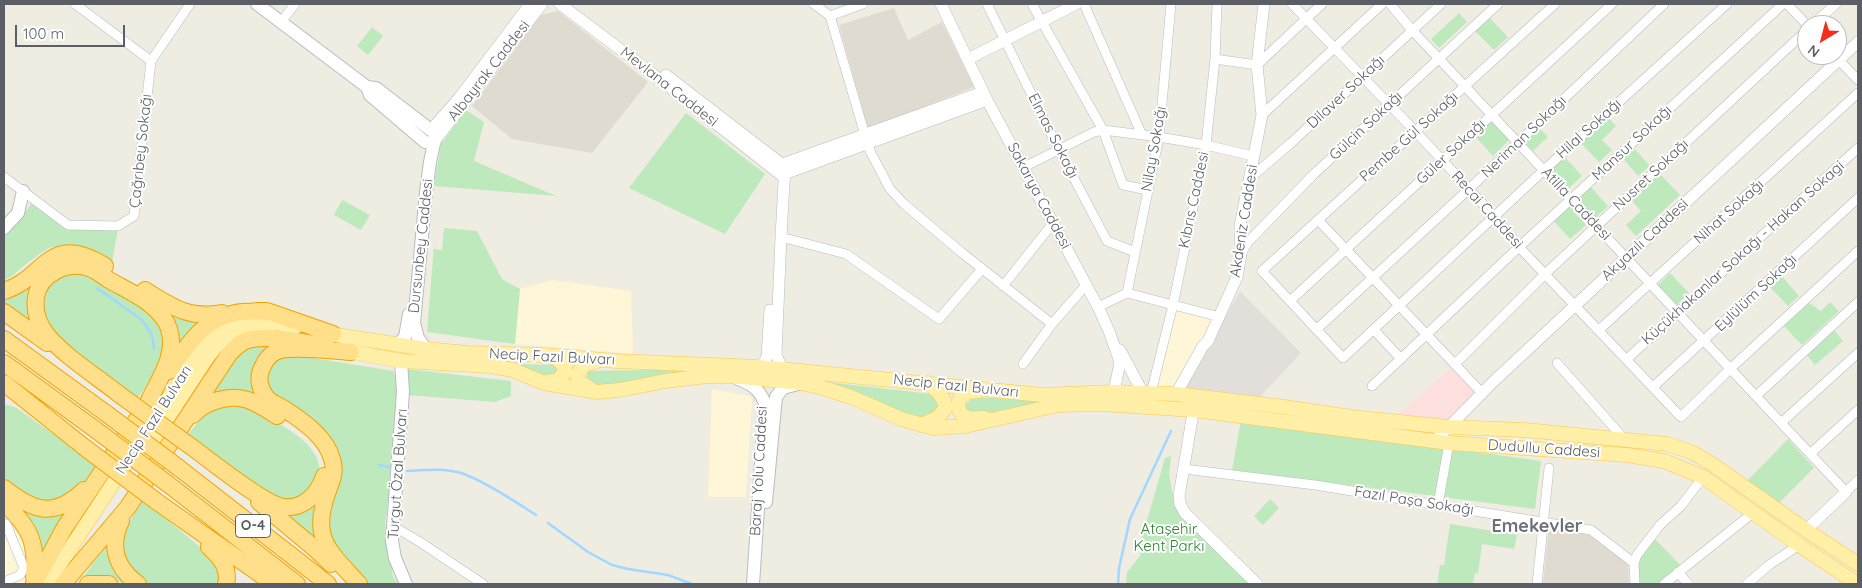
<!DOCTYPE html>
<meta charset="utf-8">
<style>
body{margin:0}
#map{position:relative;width:1862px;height:588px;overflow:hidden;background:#efece2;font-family:Quicksand,sans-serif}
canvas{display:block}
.frame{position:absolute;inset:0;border:5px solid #5b5f65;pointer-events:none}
.north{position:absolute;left:1797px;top:15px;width:50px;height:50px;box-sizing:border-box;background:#fff;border:1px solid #bdbfc1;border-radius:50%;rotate:217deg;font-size:14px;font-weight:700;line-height:20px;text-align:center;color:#5b5f65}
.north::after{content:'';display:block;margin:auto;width:18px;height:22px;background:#f72d20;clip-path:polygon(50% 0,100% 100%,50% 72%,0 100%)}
.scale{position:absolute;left:15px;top:25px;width:110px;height:22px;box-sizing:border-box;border:2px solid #5b5f65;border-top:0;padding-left:6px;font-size:15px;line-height:18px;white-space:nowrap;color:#5b5f65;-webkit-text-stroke:4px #fff;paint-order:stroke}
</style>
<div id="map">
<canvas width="1862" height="588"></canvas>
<div class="frame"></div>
<div class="north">N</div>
<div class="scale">100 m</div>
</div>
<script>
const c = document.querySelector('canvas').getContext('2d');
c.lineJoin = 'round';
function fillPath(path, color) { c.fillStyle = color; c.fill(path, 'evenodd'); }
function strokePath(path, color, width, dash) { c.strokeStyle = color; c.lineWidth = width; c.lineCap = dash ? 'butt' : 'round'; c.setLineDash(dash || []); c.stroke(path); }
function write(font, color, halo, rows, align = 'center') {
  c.font = font + ' Quicksand,sans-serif'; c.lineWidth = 4; c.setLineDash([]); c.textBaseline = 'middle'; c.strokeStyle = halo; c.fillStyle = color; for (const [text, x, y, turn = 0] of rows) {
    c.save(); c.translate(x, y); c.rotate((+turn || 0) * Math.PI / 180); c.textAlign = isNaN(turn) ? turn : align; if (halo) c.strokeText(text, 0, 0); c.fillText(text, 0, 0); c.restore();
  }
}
fillPath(new Path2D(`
 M553 280 631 291 633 354 515 344 520 289Z
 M1177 301 1218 311 1176 389 1154 388Z
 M712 389 750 396 752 401 746 497H708Z
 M4 514 28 549 30 569 23 584H4Z`), '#fff5d7');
fillPath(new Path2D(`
 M1240 291 1301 353 1258 399 1183 391Z`), '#e2dfda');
fillPath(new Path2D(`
 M894 8 908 40 942 22 974 87 868 129 839 25Z
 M558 11 648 82 592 153 512 139 472 106 541 15Z
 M1549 526 1591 535 1628 565 1629 584H1543Z`), '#dfdbd1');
fillPath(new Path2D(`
 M1453 366 1477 392 1449 420 1398 415Z`), '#fddfdd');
fillPath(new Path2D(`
 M1459 13 1467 22 1439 48 1431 39Z
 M1486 14 1508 37 1494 50 1472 28Z
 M372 27 383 36 368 55 357 46Z
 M466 110 484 122 474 161 556 196 434 186 441 144Z
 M686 113 765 174 725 234 629 188Z
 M1607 116 1616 126 1602 140 1612 150 1599 162 1579 141Z
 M1488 118 1509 140 1493 156 1472 133Z
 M1536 125 1548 137 1533 151 1521 139Z
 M1632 146 1650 166 1638 176 1621 156Z
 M1564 156 1582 176 1569 188 1550 168Z
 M1660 174 1680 195 1636 236 1626 225 1641 211 1632 201Z
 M1589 185 1608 206 1594 219 1575 198Z
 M342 200 370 215 361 230 334 215Z
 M32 203 67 229H118L112 262C95 253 73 241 52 247 43 250 34 259 26 264 18 270 13 277 4 280V235L9 233Z
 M1568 205 1586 225 1570 239 1552 219Z
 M444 228 477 231 502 279 520 289 515 344 427 332 435 233 434 249 442 250Z
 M72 272 89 276 107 287 148 313 162 327 165 341 158 367 138 398 124 391 64 345 46 325 42 292 48 282Z
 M1670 273 1689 293 1675 307 1656 287Z
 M1780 274 1799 296 1788 306 1768 285Z
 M32 279 37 330 4 307V294Z
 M1830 302 1839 311 1802 345 1784 326 1809 303 1821 311Z
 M166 311 204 321 178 348Z
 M1833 329 1843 341 1815 365 1806 354Z
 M257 344 274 348 259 359 265 401 204 399 232 357Z
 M289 354 393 371 398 382 397 440 385 524 393 577 398 584H365L328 536 327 518 338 460 268 393 267 363Z
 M515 364 557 365 558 375 552 378Z
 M406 369 511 381V396L495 402 408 395Z
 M701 369 597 387C589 382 585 380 588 371Z
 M818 381 931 394C939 399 940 403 938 412L919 419 871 399Z
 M973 397 1055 401 977 415 965 410V405Z
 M4 404 17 408 97 466C81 489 58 511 29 498 20 494 12 485 4 479Z
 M235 404C263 414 341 446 314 487 311 492 297 501 292 502 287 502 281 501 277 500L187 435 209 410Z
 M1241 420 1541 461 1535 509 1232 470Z
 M1788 439 1814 468 1777 505 1746 482Z
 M1171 456 1169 475 1175 507 1250 584H1126L1127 572 1140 556 1142 538 1165 458Z
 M322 497 326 552 276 510Z
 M142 499 216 560 220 573V584H146L136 578 121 554 125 530Z
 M1270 499 1279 508 1263 525 1254 516Z
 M15 506C39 520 47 514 72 508L41 565Z
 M1450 524 1517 535 1514 549 1482 544 1478 574 1475 573 1473 584H1437L1440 565H1444Z
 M1653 537 1681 566 1660 584H1636C1636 563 1642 554 1653 537Z
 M110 540 126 584C110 579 95 577 80 582Z`), '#bde9bc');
strokePath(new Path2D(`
 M97 288 142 320 152 335 154 349
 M379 465 393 468
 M407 471C424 470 444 468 461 473 483 480 516 502 536 515
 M548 523 588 552 612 565 628 569 668 575 692 584
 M1118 584 1119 568 1130 519 1171 431`), '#a2d8ff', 2.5);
const minor = new Path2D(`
 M75 4 151 61
 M814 4 830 16 865 135
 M987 4 1059 150 1107 241 1135 252
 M1032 4 1103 130 1123 185 1148 190
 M1084 4 1142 135
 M1292 4 1415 131 1495 217 1519 247 1681 417 1730 369 1858 251
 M1390 4 1412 30 1846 492 1858 480
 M1555 4 1262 271 1343 358 1544 170 1727 4
 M1787 4 1807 25
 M830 16 863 4
 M281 22 295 4
 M1812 25 1836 4
 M1834 55 1858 80
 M1215 59 1257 65 1322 4
 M1262 115 1382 4
 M867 143 871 153 890 189 904 204 961 252 1052 324
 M1024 167 1094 132 1103 130 1159 137 1206 145 1253 156
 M4 177 68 225 118 226 134 216 151 61 190 4
 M1249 179 1291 143 1441 4
 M1318 220 1482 393
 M781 237 846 254 939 319 982 269
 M1241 254 1248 242 1314 174 1498 4
 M1003 286 1053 223
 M1127 293 1159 137 1171 4
 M1290 301 1612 4
 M1098 307 1127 293 1220 317
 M1317 329 1469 189 1664 4
 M1600 329 1858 93
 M1374 330 1401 359
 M1627 359 1858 148
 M1557 363 1625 440
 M1023 364 1052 324 1086 285
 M1455 364 1545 274 1807 30
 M1372 386 1519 247 1783 4
 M1653 387 1858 198
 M1151 393 1173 305 1206 145 1215 59 1217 4
 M1756 396 1858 302
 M1781 423 1858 353
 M1810 454 1858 410
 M1184 469 1315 485 1591 530 1634 563
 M1438 505 1449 443
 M393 526 420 542 483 584
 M1678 572 1688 584
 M4 582 20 575 24 568 6 524
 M1537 584 1549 468
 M1635 584 1634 563 1637 555 1660 525 1681 506 1703 477
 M1664 584 1754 512
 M1747 584 1769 565 1799 545`);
const tertiary = new Path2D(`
 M560 4 653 74 781 175 987 100
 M941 4 987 100 1098 307 1109 331 1120 362 1114 392
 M968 59 1076 4
 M666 75 787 168 784 182 781 237 776 354 781 367 787 370
 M431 130 459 98 530 4
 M436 139 542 4
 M780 165 983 92
 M1120 350 1143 393
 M759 367 765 361 767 356 770 310
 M1176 394 1203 346 1208 341 1237 277 1241 254 1240 226 1262 115 1257 65 1264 4
 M1195 401 1179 496 1180 504 1185 513 1257 584
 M1435 441 1494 381 1858 42
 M1806 530 1846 492`);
const secondary = new Path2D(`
 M257 4 367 87 370 95 425 142 431 143 435 141
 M367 87 376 88 436 134 430 162 426 192 414 323 418 338 426 349
 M4 228 18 213 23 191
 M399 343 405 337 409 314
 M401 361 403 392 392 541 395 558 406 584
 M738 379C752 384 759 389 765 403L753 584
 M766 502 776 397 783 388 798 384`);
const primary = new Path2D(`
 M323 333 426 349 467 353 543 355 616 361 759 367 1042 395 1114 392 1176 394 1284 407 1351 417 1448 427 1525 430 1667 444 1691 452 1709 462 1806 530 1858 564
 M342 350 401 361 491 366 513 370 544 383 597 392 620 390 665 381 707 376H731L800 383 820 387 851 397 901 419 934 428 965 426 1058 405 1101 404 1194 410 1449 443 1627 455 1664 461 1703 477 1799 545 1858 584
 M547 382 559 380 565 371V366L556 358 551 357
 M592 390 579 381 577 375 584 365 597 361
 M978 391C975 392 970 391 966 393 955 399 956 414 968 418 972 419 979 418 984 418
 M921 425 938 418 946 407C943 395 937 391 928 383
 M144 454 206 359 218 344 243 331 270 334
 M47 584 201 349C208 340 215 330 226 324 246 313 274 323 295 327`);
const motorway = new Path2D(`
 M145 290C172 307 189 319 222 313
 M4 291C46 278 48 231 105 266
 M256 311H267L333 334
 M4 312 47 343
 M4 339 107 414
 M351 352C335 351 288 345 275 352 270 355 265 361 263 366 257 376 259 388 266 397 271 403 280 406 286 410 304 422 326 437 332 459 336 471 332 480 328 491 310 538 329 551 359 584
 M4 363 96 430
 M169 371C187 346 203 319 235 313 245 311 257 312 267 311
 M4 383 84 447
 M120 395C99 378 64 356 47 335 38 324 34 311 36 297 40 273 68 261 89 268 96 270 103 276 109 280 123 288 139 295 151 305 158 311 167 321 169 329 177 354 160 378 149 400
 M193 415C205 401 230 394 248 400 259 404 268 410 277 416
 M193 448C211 461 265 505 284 507 304 509 318 494 324 476
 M179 468 328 584
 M168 484 297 584
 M4 488C33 511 54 519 84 490
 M156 501 274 584
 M259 502 313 547 331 564
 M4 503C30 527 37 542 34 577
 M121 521C109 546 116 568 138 584
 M209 547C220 557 230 568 226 584
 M34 584 65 527 150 400
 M63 584 128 507 229 354C235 348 240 342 248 340 266 334 306 343 327 346
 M88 584H109`);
strokePath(minor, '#b8bbc0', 10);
strokePath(tertiary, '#b8bbc0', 12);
strokePath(secondary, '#b8bcc2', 14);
strokePath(primary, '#fdc94d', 15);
strokePath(motorway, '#f1a200', 18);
strokePath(minor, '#fff', 9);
strokePath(tertiary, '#fff', 11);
strokePath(secondary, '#fff', 12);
strokePath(primary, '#ffefa7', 14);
strokePath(motorway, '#ffdf89', 16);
const motorwayBridge = new Path2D(`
 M120 395 193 448
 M107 414 179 468
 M96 430 168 484
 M84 447 156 501`);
strokePath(motorwayBridge, '#f1a200', 18, []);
strokePath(motorwayBridge, '#ffdf89', 16);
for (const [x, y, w] of [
 [253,526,35]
]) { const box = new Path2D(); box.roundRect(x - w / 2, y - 11.5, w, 23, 4); c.fillStyle = '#fff'; c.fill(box); strokePath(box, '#5b5f65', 1); }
write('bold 14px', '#5b5f65', null, [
 ["O-4",253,526]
]);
write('15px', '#5b5f65', '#fff', [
 ["Albayrak Caddesi",489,71,-52],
 ["Mevlana Caddesi",669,87,38],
 ["Dilaver Sokağı",1346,92,-43],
 ["Gülçin Sokağı",1366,126,-43],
 ["Hilal Sokağı",1589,129,-42],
 ["Elmas Sokağı",1053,136,63],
 ["Pembe Gül Sokağı",1409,137,-42],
 ["Neriman Sokağı",1524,137,-44],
 ["Mansur Sokağı",1632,143,-43],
 ["Nilay Sokağı",1154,149,-80],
 ["Çağrıbey Sokağı",141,151,-84],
 ["Güler Sokağı",1451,152,-43],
 ["Nusret Sokağı",1651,175,-43],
 ["Sakarya Caddesi",1039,196,62],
 ["Kıbrıs Caddesi",1194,200,-78],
 ["Atilla Caddesi",1576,204,47],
 ["Recai Caddesi",1487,210,48],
 ["Nihat Sokağı",1729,212,-42],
 ["Akdeniz Caddesi",1244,221,-81],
 ["Akyazılı Caddesi",1645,240,-43],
 ["Dursunbey Caddesi",421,246,-84],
 ["Küçükhakanlar Sokağı - Hakan Sokagi",1743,253,-42],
 ["Eylülüm Sokağı",1756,293,-43],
 ["Necip Fazıl Bulvarı",552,357,3],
 ["Necip Fazıl Bulvarı",956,386,6],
 ["Necip Fazıl Bulvarı",154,420,-57],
 ["Dudullu Caddesi",1544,449,4],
 ["Baraj Yolu Caddesi",759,471,-87],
 ["Turgut Özal Bulvarı",398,474,-86],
 ["Fazıl Paşa Sokağı",1414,501,9]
]);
write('15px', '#2d8230', '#fff', [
 ["Ataşehir",1169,529],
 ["Kent Parkı",1169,546]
]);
write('bold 18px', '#6c7177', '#fff', [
 ["Emekevler",1537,527]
]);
</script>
